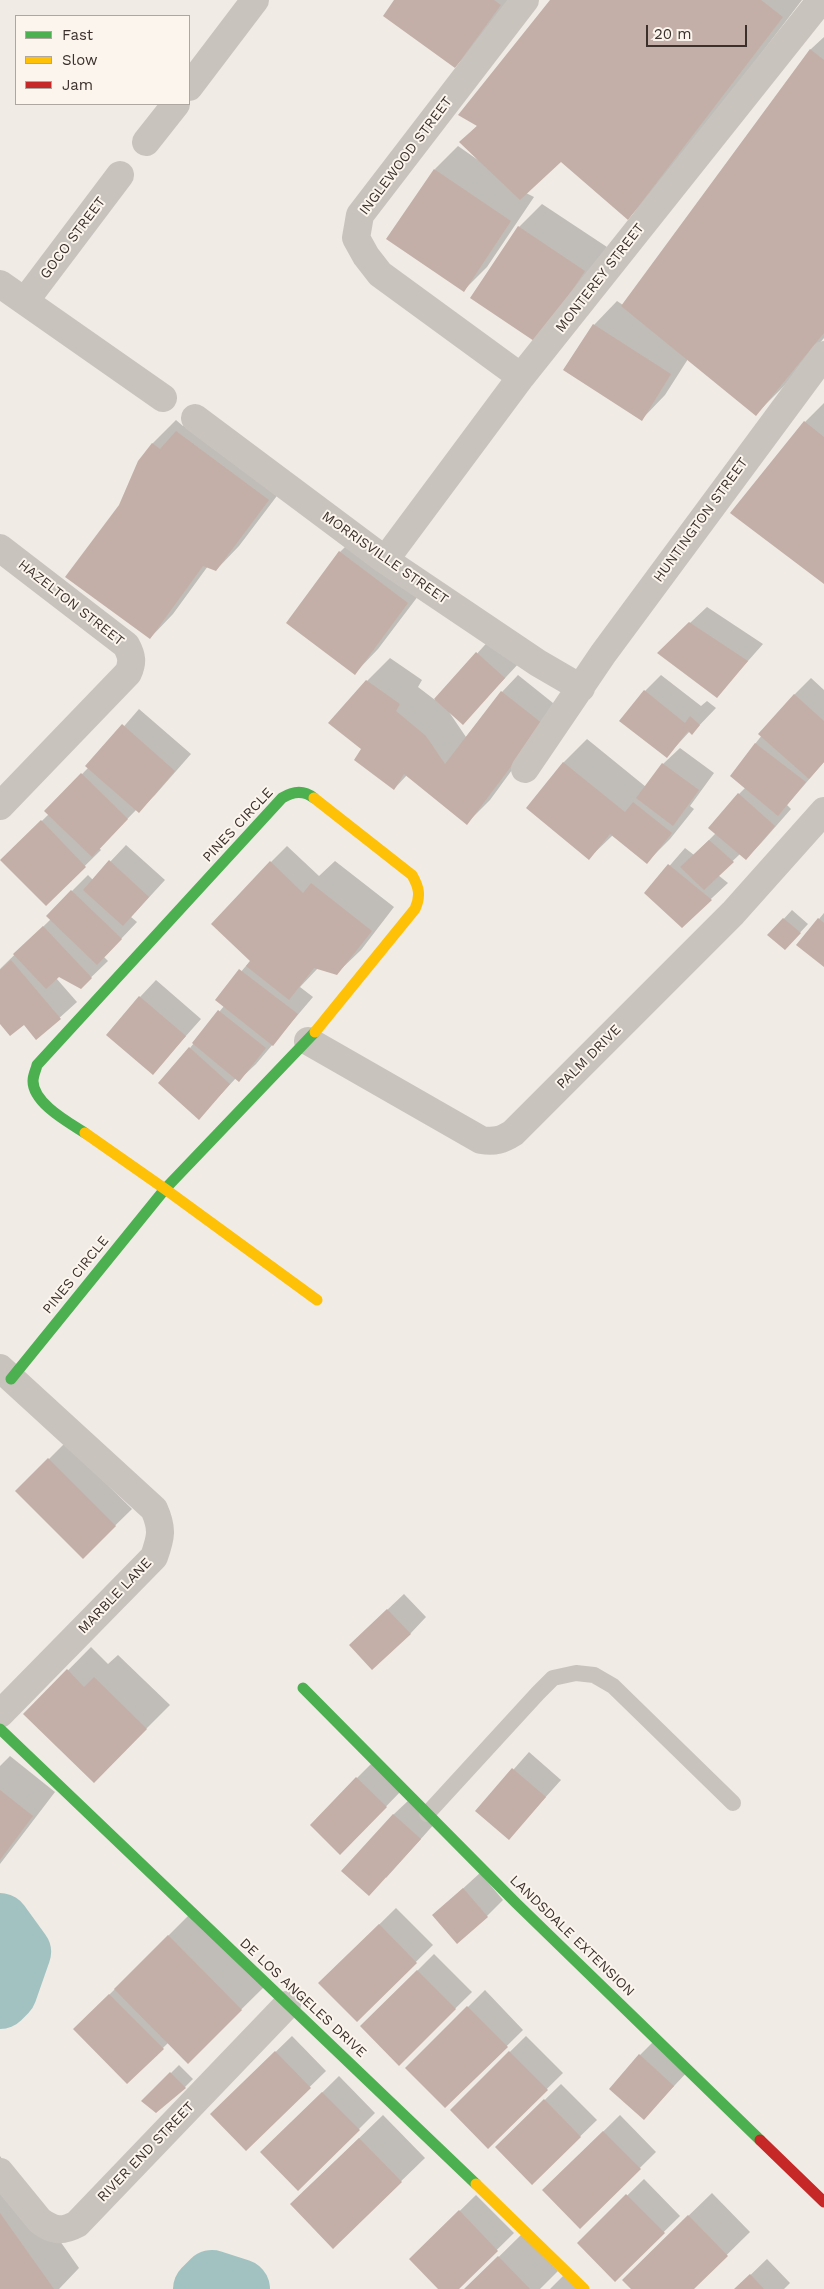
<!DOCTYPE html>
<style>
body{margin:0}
#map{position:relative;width:824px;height:2289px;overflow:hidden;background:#f0ebe5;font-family:"Work Sans",sans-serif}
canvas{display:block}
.legend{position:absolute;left:15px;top:15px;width:175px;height:90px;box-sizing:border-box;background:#fbf5ee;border:1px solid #aea6a0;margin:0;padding:6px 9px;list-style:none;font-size:15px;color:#3b302b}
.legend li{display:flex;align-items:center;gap:10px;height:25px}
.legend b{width:25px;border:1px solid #aea6a0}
.scale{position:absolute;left:646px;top:25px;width:101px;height:22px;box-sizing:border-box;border:2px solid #3b302b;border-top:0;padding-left:6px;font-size:15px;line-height:18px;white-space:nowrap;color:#3b302b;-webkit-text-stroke:4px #fbf5ee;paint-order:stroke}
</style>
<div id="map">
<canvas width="824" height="2289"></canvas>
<ul class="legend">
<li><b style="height:6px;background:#4caf50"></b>Fast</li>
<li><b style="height:6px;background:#ffc107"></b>Slow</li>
<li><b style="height:6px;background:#c62828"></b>Jam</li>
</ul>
<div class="scale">20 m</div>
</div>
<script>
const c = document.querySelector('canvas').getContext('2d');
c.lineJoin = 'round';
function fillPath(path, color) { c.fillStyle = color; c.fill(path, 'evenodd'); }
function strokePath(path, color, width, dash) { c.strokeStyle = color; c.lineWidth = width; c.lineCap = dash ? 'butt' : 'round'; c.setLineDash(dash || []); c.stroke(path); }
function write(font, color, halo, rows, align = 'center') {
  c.font = font + ' "Work Sans",sans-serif'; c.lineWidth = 4; c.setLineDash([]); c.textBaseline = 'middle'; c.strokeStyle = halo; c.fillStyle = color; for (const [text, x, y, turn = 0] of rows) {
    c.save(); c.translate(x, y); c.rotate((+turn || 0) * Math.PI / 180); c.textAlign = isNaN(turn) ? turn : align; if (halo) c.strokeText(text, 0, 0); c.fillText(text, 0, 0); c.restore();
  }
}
fillPath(new Path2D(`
 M396 0H510L479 43 455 67Z
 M552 0H802L658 189 628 218 561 160 526 193 534 197 487 267 464 290 435 169 458 146 478 160 461 142 478 125Z
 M824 37V338L785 385 756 414 688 359 665 395 642 419 594 325 617 301 623 305 811 49Z
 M542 204 607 247 560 318 519 227Z
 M824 403V582L805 422Z
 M200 409 292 476 239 546 216 570 208 566 173 614 150 638 120 505 139 462 153 443 176 420 183 426Z
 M364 528 431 579 378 649 355 673 340 552Z
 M707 607 763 644 717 696 675 637Z
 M493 636 521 661 463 723 449 712 466 737 502 692 518 675 558 707 490 800 467 823 407 775 394 789 362 749 367 681 390 658 422 680 418 687 435 700Z
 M661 675 701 706 707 701 716 708 692 733 690 731 667 756 645 691Z
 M811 678 824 690V762L787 805 791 809 762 842 746 859 740 854 718 875 728 883 682 926 646 893 685 848 694 855 716 833 739 794 746 787 755 744 794 695Z
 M139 709 191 754 155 795 139 811 136 810 99 848 101 850 46 904 2 860 49 814 46 811 88 768Z
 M587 739 646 787 663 764 680 748 714 773 690 806 694 809 670 839 647 862 613 835 589 858 563 763Z
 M126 845 165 880 131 917 137 922 104 957 108 961 81 987 59 976 56 978 77 1002 37 1038 24 1023 0 1022V969L51 919 47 916 88 875 93 880Z
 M287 846 319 876 335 861 394 907 361 950 337 973 318 968 300 987 313 997 256 1064 239 1080 236 1078 199 1118 190 1048 224 1006 217 1000 251 960 271 862Z
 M792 910 808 924 785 949 769 935Z
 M824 913V966L819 919Z
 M156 980 201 1019 153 1073 140 997Z
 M65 1443 132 1509 83 1557 17 1491Z
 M404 1594 426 1617 410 1634 367 1629Z
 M91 1647 108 1664 118 1655 170 1705 94 1781 25 1714Z
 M529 1752 561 1780 509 1838 477 1811Z
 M10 1756 55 1792 0 1864V1766Z
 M373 1762 402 1790 340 1854 357 1778Z
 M410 1799 436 1822 386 1878 393 1815Z
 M480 1873 503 1900 487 1916 434 1915Z
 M396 1908 433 1945 357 2020 320 1983Z
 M192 1912 265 1986 188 2062 169 2042 127 2083 75 2029Z
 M434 1954 472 1992 399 2064 362 2026Z
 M485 1990 523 2030 445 2107 407 2068Z
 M292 2036 326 2071 246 2149 228 2098Z
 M526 2036 563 2073 488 2147 451 2110Z
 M656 2039 690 2069 644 2118 640 2055Z
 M179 2065 193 2079 185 2087 143 2101Z
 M339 2076 375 2113 298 2190 262 2152Z
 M561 2084 597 2120 532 2183 497 2147Z
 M383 2115 425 2158 333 2247 315 2181Z
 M620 2115 656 2152 580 2227 544 2190Z
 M0 2156 79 2268 59 2289H0Z
 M644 2179 680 2216 615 2280 579 2243Z
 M712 2193 750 2232 692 2289H633L647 2256Z
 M476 2195 514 2233 457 2289H440L427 2243Z
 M522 2234 558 2271 540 2289H466Z
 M767 2259 790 2283 784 2289H736Z
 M565 2274 579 2289H550Z`), '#0003');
strokePath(new Path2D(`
 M0 1923 21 1952 7 1992 0 1999
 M203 2289 212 2280 240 2289`), '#a1c2c1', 60);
fillPath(new Path2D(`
 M394 0H494L501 5 455 68 383 16Z
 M550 0H761L783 17 628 220 561 162 520 200 459 142 477 126 458 115Z
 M810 49 824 60V333L756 416 621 306Z
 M434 169 511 221 464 292 386 239Z
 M518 226 585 271 537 343 470 298Z
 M593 324 671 374 642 421 563 370Z
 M804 421 824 437V584L730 513Z
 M176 431 269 500 216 571 203 566 150 639 65 577 119 505 138 461 152 443 160 449Z
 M339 551 408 603 355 675 286 623Z
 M689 622 748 661 717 698 657 653Z
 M476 652 505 678 463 725 434 699Z
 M366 680 400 704 396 711 426 736 445 764 501 691 543 724 467 825 404 774 394 790 354 760 361 749 328 723Z
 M644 690 685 723 690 716 700 725 692 735 688 731 667 758 619 721Z
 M794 694 824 721V762L809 779 758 734Z
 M122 724 175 771 139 813 85 766Z
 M755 743 806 782 778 816 730 776Z
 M563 762 625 812 633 802 672 833 647 864 610 834 589 860 526 808Z
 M662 763 699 790 673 826 636 798Z
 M81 773 128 819 92 857 44 811Z
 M738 793 775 826 746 860 708 828Z
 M41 820 86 867 46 906 0 860Z
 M709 840 734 862 704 890 680 867Z
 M109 860 149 897 123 926 83 890Z
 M270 861 303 893 311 883 372 931 337 975 314 968 289 1000 246 966 250 961 211 924Z
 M668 864 712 900 682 928 644 893Z
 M71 890 122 939 97 965 46 916Z
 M783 918 801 933 785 950 767 935Z
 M818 918 824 923V967L796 945Z
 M43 926 92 978 81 989 59 977 46 989 13 954Z
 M11 960 61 1019 36 1040 24 1025 10 1036 0 1024V970Z
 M239 969 298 1014 273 1046 215 1000Z
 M139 996 186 1036 153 1075 106 1035Z
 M218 1010 266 1048 239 1082 192 1043Z
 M189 1047 230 1084 199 1120 158 1083Z
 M48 1458 116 1526 83 1559 15 1491Z
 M387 1609 411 1634 372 1670 349 1645Z
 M67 1669 84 1687 94 1677 147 1729 94 1783 23 1714Z
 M512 1768 546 1797 509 1840 475 1811Z
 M356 1777 387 1807 340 1855 310 1825Z
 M0 1790 33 1816 0 1860Z
 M393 1814 421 1839 369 1896 341 1871Z
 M463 1888 488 1917 457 1944 432 1915Z
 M379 1924 417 1963 357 2022 318 1983Z
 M168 1935 242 2010 188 2064 114 1989Z
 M417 1970 456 2009 399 2066 360 2026Z
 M109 1994 164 2049 127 2084 73 2029Z
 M467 2006 508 2047 445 2108 405 2068Z
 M275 2051 311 2088 246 2151 210 2114Z
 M509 2051 548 2090 488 2149 450 2110Z
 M639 2054 674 2086 644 2120 609 2089Z
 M170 2072 186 2088 156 2113 141 2101Z
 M322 2092 360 2130 298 2191 260 2152Z
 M544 2099 581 2137 532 2185 495 2147Z
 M603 2131 641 2169 580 2229 542 2190Z
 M359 2138 402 2182 333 2249 290 2204Z
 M626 2194 665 2233 615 2282 577 2243Z
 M459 2210 498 2251 459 2289H438L409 2259Z
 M0 2213 54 2289H0Z
 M688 2215 728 2256 694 2289H631L622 2280Z
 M498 2256 530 2289H464Z
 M750 2274 764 2289H734Z`), '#c3afa7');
strokePath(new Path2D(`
 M427 1814 538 1693 553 1678 576 1673 594 1675 613 1686 733 1803`), '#c9c3be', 16);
strokePath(new Path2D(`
 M189 87 255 0
 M146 142 176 104
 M0 284 163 398
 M25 301 120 175
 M521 377 380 274 366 256 356 238 360 215 525 0
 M195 418 385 560 538 663 581 688
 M0 548 126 645C132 656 133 662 128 673L0 806
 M385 560 521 377 821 0
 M525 769 603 654 824 355
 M308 1041 481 1140C495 1142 502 1140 513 1133L733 913 824 811
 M0 1368 154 1509C163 1529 161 1537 154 1557L0 1714
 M0 2172 40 2221C54 2231 62 2232 77 2224L287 2005`), '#c9c3be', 28);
strokePath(new Path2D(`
 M85 1133C68 1122 33 1103 33 1081 33 1075 36 1070 37 1065L282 798C293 791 304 790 314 798
 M11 1379 165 1189 315 1032
 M303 1688 516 1903 760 2140
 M0 1729 476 2184`), '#4caf50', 11);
strokePath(new Path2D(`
 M314 798 412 875C419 887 421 896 415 909L315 1032
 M85 1133 165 1189 317 1300
 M476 2184 584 2289`), '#ffc107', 11);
strokePath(new Path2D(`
 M760 2140 824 2202`), '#c62828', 11);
write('14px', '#3b302b', '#fbf5ee', [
 ["INGLEWOOD STREET",406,156,-53],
 ["GOCO STREET",73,238,-53],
 ["MONTEREY STREET",600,278,-52],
 ["HUNTINGTON STREET",701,520,-54],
 ["MORRISVILLE STREET",385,558,35],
 ["HAZELTON STREET",71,603,38],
 ["PINES CIRCLE",238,825,-47],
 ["PALM DRIVE",589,1057,-45],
 ["PINES CIRCLE",76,1275,-51],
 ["MARBLE LANE",115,1596,-46],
 ["LANDSDALE EXTENSION",572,1936,44],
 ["DE LOS ANGELES DRIVE",303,1998,43],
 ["RIVER END STREET",146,2152,-46]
]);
</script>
